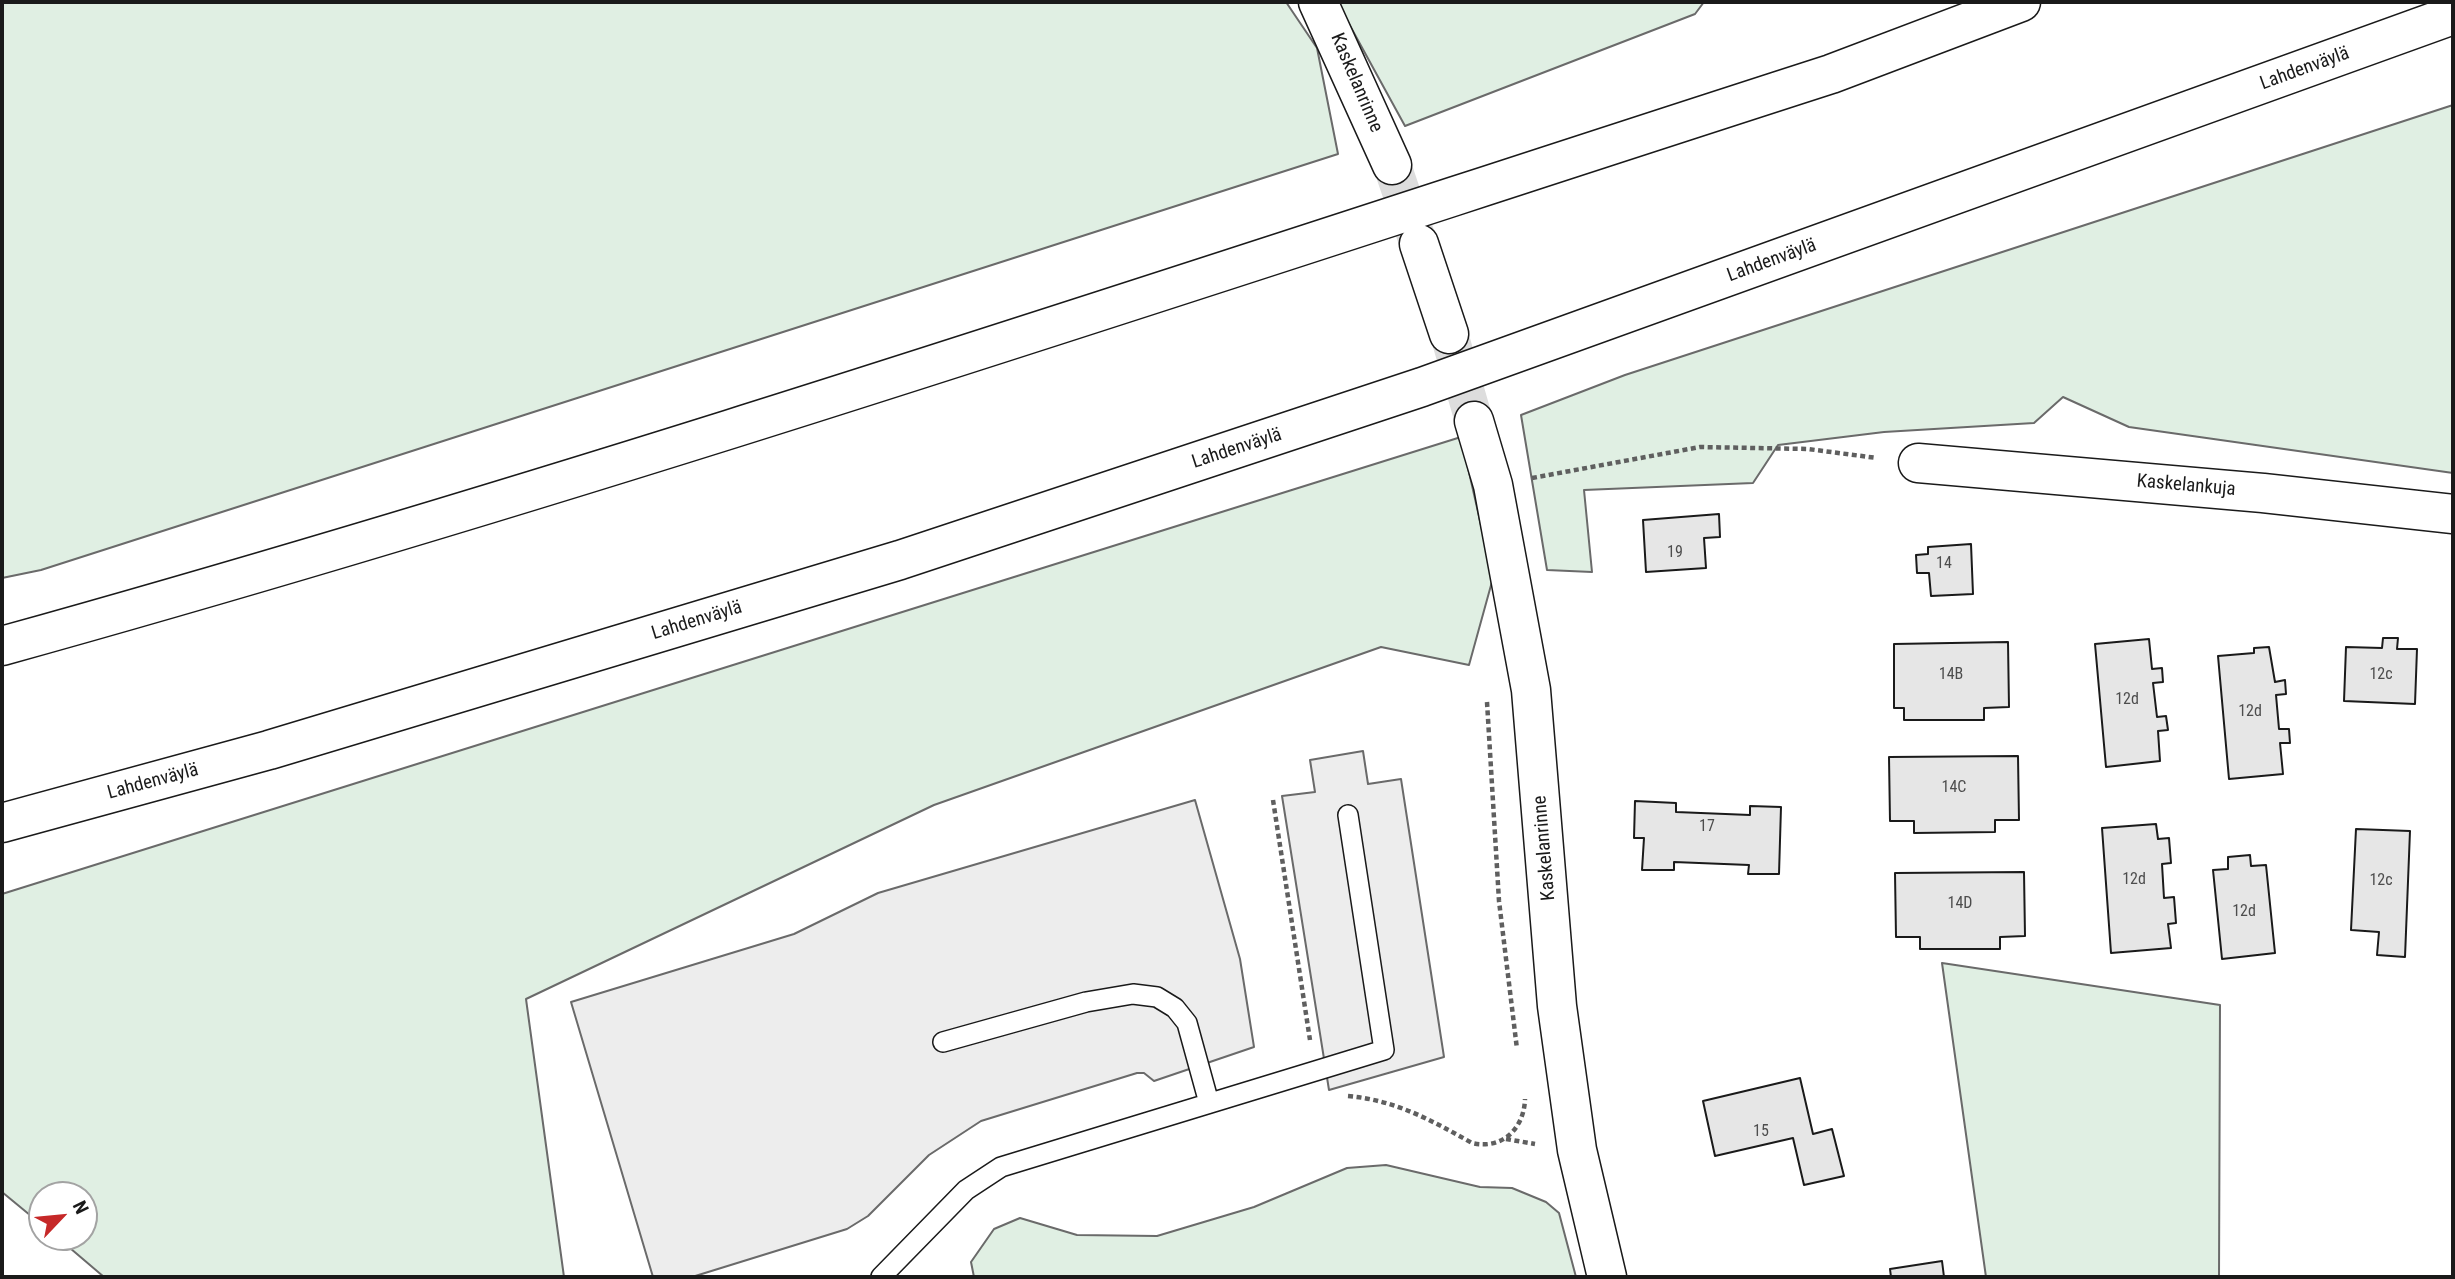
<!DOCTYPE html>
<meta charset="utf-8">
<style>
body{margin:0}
#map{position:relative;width:2455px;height:1279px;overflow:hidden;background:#fff;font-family:"Roboto Condensed",sans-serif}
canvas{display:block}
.frame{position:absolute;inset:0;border:4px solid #1a1a1a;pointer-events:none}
.north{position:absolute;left:28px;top:1181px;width:70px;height:70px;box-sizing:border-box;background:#fff;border:2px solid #a3a3a3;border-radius:50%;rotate:64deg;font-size:19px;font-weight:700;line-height:28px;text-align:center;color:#1a1a1a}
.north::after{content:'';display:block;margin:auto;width:24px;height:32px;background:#c62828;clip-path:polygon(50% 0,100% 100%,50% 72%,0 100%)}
</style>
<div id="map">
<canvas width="2455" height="1279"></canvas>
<div class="frame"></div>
<div class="north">N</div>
</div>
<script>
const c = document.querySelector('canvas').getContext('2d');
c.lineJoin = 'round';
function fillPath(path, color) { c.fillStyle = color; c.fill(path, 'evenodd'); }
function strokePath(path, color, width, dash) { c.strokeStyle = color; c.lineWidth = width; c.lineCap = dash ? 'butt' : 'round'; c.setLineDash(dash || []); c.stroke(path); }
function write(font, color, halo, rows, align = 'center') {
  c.font = font + ' "Roboto Condensed",sans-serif'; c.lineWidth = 5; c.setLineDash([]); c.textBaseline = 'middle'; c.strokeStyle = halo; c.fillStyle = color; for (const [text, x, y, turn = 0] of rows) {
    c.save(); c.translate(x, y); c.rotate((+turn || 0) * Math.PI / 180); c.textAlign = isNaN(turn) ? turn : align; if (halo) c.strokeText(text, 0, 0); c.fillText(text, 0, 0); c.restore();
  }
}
const green = new Path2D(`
 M2 2H1286L1317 48 1338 154 41 570 2 578Z
 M1337 2H1704L1695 14 1405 126Z
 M2453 105V473L2129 427 2063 397 2034 423 1884 432 1778 445 1753 483 1584 490 1592 572 1547 570 1521 415 1625 375Z
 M1461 437 1493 578 1469 665 1381 647 934 805 526 999 564 1277H104L57 1237H84V1195H42V1225L2 1192V894Z
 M1942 963 2220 1005 2219 1277H1986Z
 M1386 1165 1480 1187 1512 1188 1546 1202 1559 1213 1576 1277H974L971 1262 994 1229 1020 1218 1077 1235 1157 1236 1254 1207 1347 1168Z`);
fillPath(green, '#e0efe3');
strokePath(green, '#6a6a6a', 2);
const parking = new Path2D(`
 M1363 751 1368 784 1401 779 1444 1057 1329 1090 1282 796 1315 792 1310 760Z
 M1195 800 1240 959 1254 1047 1154 1081 1144 1073H1137L981 1121 929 1155 868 1216 847 1229 692 1277H653L571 1002 794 934 878 893Z`);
fillPath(parking, '#ededed');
strokePath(parking, '#6a6a6a', 2);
const building = new Path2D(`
 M1719 514 1720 537 1704 538 1706 568 1646 572 1643 520Z
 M1971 544 1973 594 1931 596 1929 573H1917L1916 555 1928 554V547Z
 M2383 638H2398L2397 649H2417L2415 704 2344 701 2346 647 2382 648Z
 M2149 639 2152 669 2162 668 2163 682 2153 683 2157 717 2166 716 2168 730 2158 731 2160 761 2106 767 2095 644Z
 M2008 642 2009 707 1984 708V720H1904V708H1894V644Z
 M2269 647 2275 682 2285 680 2286 694 2276 695 2279 729H2289L2290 743H2280L2283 774 2229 779 2218 656 2254 653V648Z
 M2018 756 2019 820H1995V832L1914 833V821H1890L1889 757Z
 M1635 801 1676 803V812L1750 815V806L1781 807 1779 874H1748L1749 865 1674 862V870H1642L1644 838H1634Z
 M2156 824 2158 839 2169 838 2171 863 2162 864 2164 898 2174 897 2176 923 2168 924 2171 948 2111 953 2102 828Z
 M2356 829 2410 831 2405 957 2377 955 2379 932 2351 930Z
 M2250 855 2251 866 2266 865 2275 953 2222 959 2213 870 2228 869V857Z
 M2024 872 2025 936 2000 937V949H1920V937H1896L1895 873Z
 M1800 1078 1813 1134 1832 1129 1844 1176 1804 1185 1793 1138 1715 1156 1703 1101Z
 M1942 1261 1944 1277H1891L1890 1269Z`);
fillPath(building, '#e6e6e6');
strokePath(building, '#1a1a1a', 2);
strokePath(new Path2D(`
 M1392 165 1418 242
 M1449 334 1474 421`), '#ddd', 38, [38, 19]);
const service = new Path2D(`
 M943 1042 1086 1002 1133 994 1157 997 1175 1008 1187 1023 1209 1103
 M881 1277 966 1190 1001 1167 1384 1050 1348 815`);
const minor = new Path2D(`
 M1318 2 1392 165
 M1419 244 1449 334
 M1474 421 1493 485 1531 690 1557 1006 1577 1150 1607 1277
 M1918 463 2263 493 2453 514`);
const motorway = new Path2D(`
 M2 646C617 475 1223 270 1831 74L2021 2
 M2 823 269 750 900 560 1422 387 2453 15`);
strokePath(service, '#1a1a1a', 22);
strokePath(minor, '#1a1a1a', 41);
strokePath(motorway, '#1a1a1a', 41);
strokePath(new Path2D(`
 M1532 478 1700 447 1808 449 1877 458
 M1487 702 1499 901 1517 1049
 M1273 800 1310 1040
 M1348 1096C1395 1100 1431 1120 1472 1143 1502 1150 1524 1129 1525 1099
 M1506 1139 1535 1144`), '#5f5f5f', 4.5, [5, 3.5]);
strokePath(service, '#fff', 19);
strokePath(minor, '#fff', 38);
strokePath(motorway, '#fff', 38);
write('16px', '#4d4d4d', null, [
 ["19",1675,553],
 ["14",1944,564],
 ["14B",1951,675],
 ["12c",2381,675],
 ["12d",2127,700],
 ["12d",2250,712],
 ["14C",1954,788],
 ["17",1707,827],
 ["12d",2134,880],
 ["12c",2381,881],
 ["14D",1960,904],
 ["12d",2244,912],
 ["15",1761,1132]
]);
write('19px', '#1a1a1a', '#fff', [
 ["Lahdenväylä",2305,69,-20],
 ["Kaskelanrinne",1356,83,67],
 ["Lahdenväylä",1772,261,-20],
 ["Lahdenväylä",1237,449,-18],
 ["Kaskelankuja",2186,486,5],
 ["Lahdenväylä",697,621,-17],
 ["Lahdenväylä",153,782,-15],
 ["Kaskelanrinne",1545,848,-95]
]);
</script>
